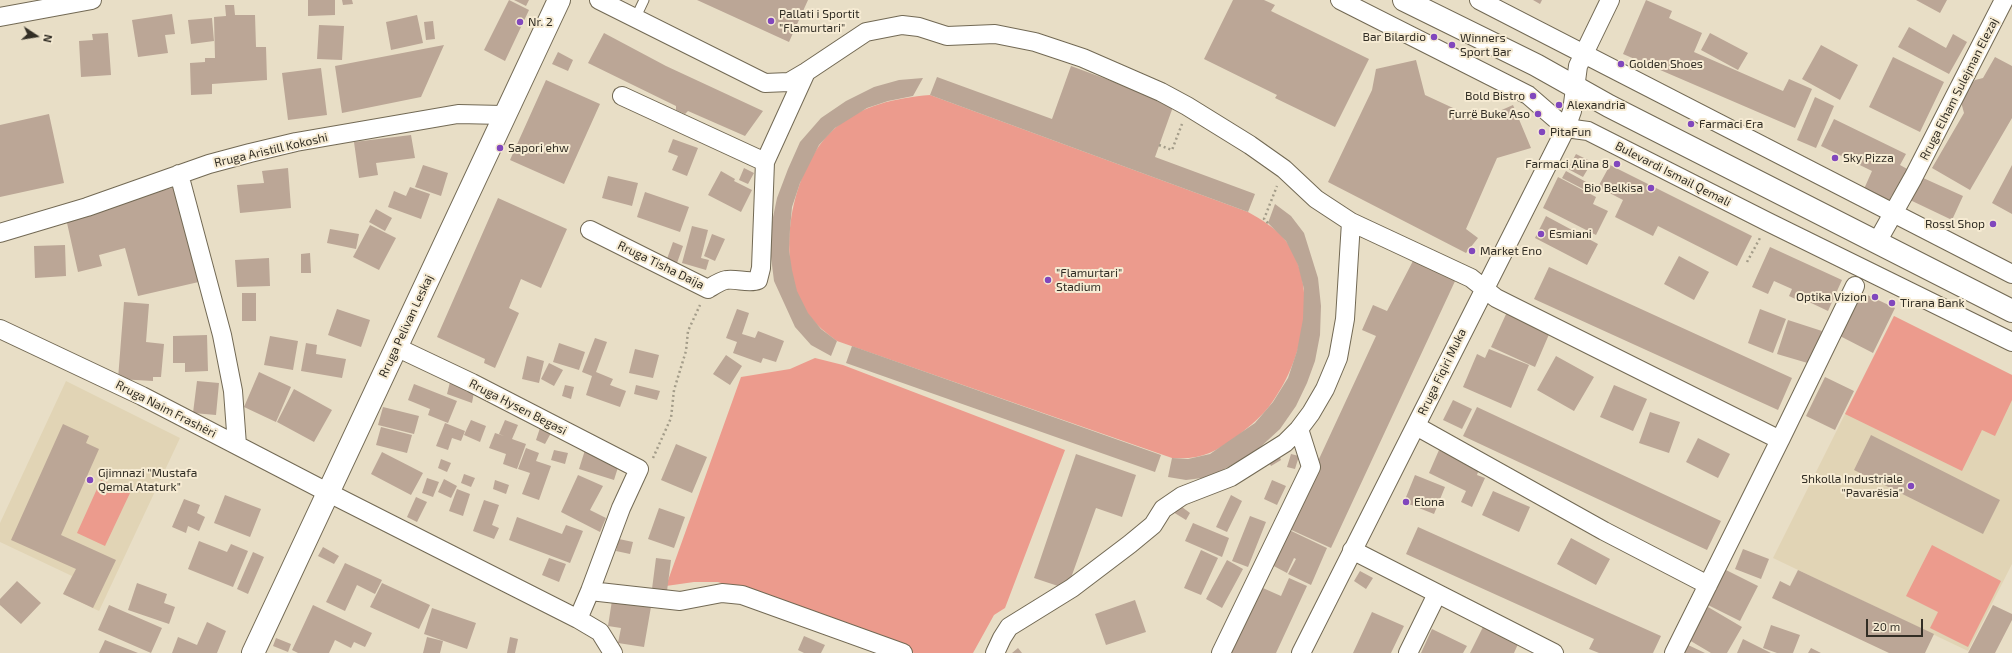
<!DOCTYPE html>
<meta charset="utf-8">
<style>
body{margin:0}
#map{position:relative;width:2012px;height:653px;overflow:hidden;background:#e8dec6;font-family:"Exo 2",sans-serif}
canvas{display:block}
.north{position:absolute;left:16px;top:16px;width:40px;height:40px;-webkit-text-stroke:3px #f6ebd3;paint-order:stroke;rotate:102deg;font-size:11px;font-weight:700;line-height:16px;text-align:center;color:#322e25}
.north::after{content:'';display:block;margin:auto;width:14px;height:18px;background:#322e25;clip-path:polygon(50% 0,100% 100%,50% 72%,0 100%)}
.scale{position:absolute;left:1866px;top:619px;width:57px;height:18px;box-sizing:border-box;border:2px solid #322e25;border-top:0;padding-left:5px;font-size:12px;line-height:14px;white-space:nowrap;color:#322e25;-webkit-text-stroke:3px #f6ebd3;paint-order:stroke}
</style>
<div id="map">
<canvas width="2012" height="653"></canvas>
<div class="north">N</div>
<div class="scale">20 m</div>
</div>
<script>
const c = document.querySelector('canvas').getContext('2d');
c.lineJoin = 'round';
function fillPath(path, color) { c.fillStyle = color; c.fill(path, 'evenodd'); }
function strokePath(path, color, width, dash) { c.strokeStyle = color; c.lineWidth = width; c.lineCap = dash ? 'butt' : 'round'; c.setLineDash(dash || []); c.stroke(path); }
function write(font, color, halo, rows, align = 'center') {
  c.font = font + ' "Exo 2",sans-serif'; c.lineWidth = 4; c.setLineDash([]); c.textBaseline = 'middle'; c.strokeStyle = halo; c.fillStyle = color; for (const [text, x, y, turn = 0] of rows) {
    c.save(); c.translate(x, y); c.rotate((+turn || 0) * Math.PI / 180); c.textAlign = isNaN(turn) ? turn : align; if (halo) c.strokeText(text, 0, 0); c.fillText(text, 0, 0); c.restore();
  }
}
fillPath(new Path2D(`
 M1894 316 2012 375V564L1968 651 1773 558Z
 M66 381 180 438 99 611 63 594 72 576 0 542V523Z`), '#e1d4b5');
fillPath(new Path2D(`
 M930 95 1248 212C1262 220 1276 228 1286 241 1319 287 1304 358 1273 401 1263 416 1250 426 1236 437 1214 453 1200 460 1172 458L837 341C826 333 816 325 808 314 773 263 790 169 834 129 861 105 896 98 930 95Z
 M1894 316 2012 375V400L1995 436 1982 430 1962 471 1845 414Z
 M815 358 843 365 1065 450 1005 608 994 615 973 653H914L798 609 718 582H694L666 586 741 377 790 369Z
 M101 480 130 493 105 546 77 533Z
 M1932 545 2001 581 1968 647 1930 628 1938 612 1906 596Z`), '#ec9b8d');
fillPath(new Path2D(`
 M308 0H335V15L308 16Z
 M342 0H352L353 4 343 5Z
 M509 0 529 10 505 61 484 50Z
 M514 0H529L526 6Z
 M697 0H808L789 42Z
 M1233 0H1264L1275 5 1271 11 1369 59 1335 127 1275 98 1277 95 1204 59Z
 M1533 0H1542L1540 4Z
 M1646 0 1672 11 1669 18 1702 33 1694 52 1783 91 1789 79 1812 89 1795 128 1623 54Z
 M1916 0H1947L1940 13Z
 M225 5H234L235 15H255L256 47H266L267 80 212 84V94L191 95 190 63 205 62V58H215L214 17 226 16Z
 M172 14 175 34 165 35 168 53 138 57 132 20Z
 M417 15 423 43 391 50 386 22Z
 M212 18 214 41 191 44 188 20Z
 M433 21 435 39 426 40 424 22Z
 M319 25 344 26 342 60 317 59Z
 M1909 27 1946 48 1953 34 1967 42 1949 74 1898 47Z
 M108 33 111 75 81 77 79 41 93 40 92 34Z
 M604 33 666 66 763 111 745 136 688 111 685 114 676 110V106L588 63Z
 M1710 33 1748 53 1738 70 1701 50Z
 M444 45 421 97 342 113 335 66Z
 M1821 45 1858 65 1840 100 1802 79Z
 M558 52 573 60 568 71 552 64Z
 M1893 57 1944 82 1920 132 1869 107Z
 M1995 57 2012 66V118L1970 190 1932 168 1964 113 1961 102 1966 89 1975 80 1983 78Z
 M1416 60 1425 95 1479 120 1513 105 1531 148 1497 158 1466 229 1478 238 1466 253 1328 182 1372 90 1376 69Z
 M1071 66 1174 104 1155 157 1255 194 1248 212 930 95 937 77 1052 119Z
 M321 68 327 115 288 120 282 73Z
 M923 78 913 96 888 101 867 108 835 128 819 145 800 183 792 207 790 229 789 250 792 270 797 291 808 313 821 329 837 341 831 356 811 345 795 327 774 281 770 249 772 222 777 198 788 169 800 142 821 118 846 101 874 87 899 80Z
 M546 80 600 104 564 184 510 160Z
 M1815 97 1834 106 1816 148 1797 140Z
 M49 114 64 183 0 197V125Z
 M1834 119 1906 154 1900 165 1909 170 1896 197 1892 195 1889 201 1864 189 1872 171 1821 146Z
 M411 135 415 158 376 163 378 175 359 178 354 142Z
 M673 139 698 148 687 176 672 170 678 156 668 152Z
 M1576 154 1592 162 1583 177 1568 169Z
 M423 165 448 173 441 196 415 187Z
 M1610 165 1752 236 1737 266 1658 226 1653 236 1615 217 1623 200 1598 187Z
 M2012 165V214L1992 203Z
 M288 168 291 208 240 213 237 185 264 183 262 171Z
 M744 168 754 173 748 184 739 180Z
 M721 171 735 179 734 181 752 190 741 212 708 195Z
 M1566 171 1588 183 1585 190 1562 178Z
 M608 176 638 183 632 206 602 198Z
 M1558 177 1596 197 1593 204 1608 211 1596 235 1543 208Z
 M1921 177 1963 196 1952 220 1910 200Z
 M176 187 203 281 138 296 125 248 99 255 102 266 78 272 65 214Z
 M410 187 430 194 421 219 388 207 394 191 406 196Z
 M645 192 689 207 680 232 637 217Z
 M498 198 567 229 541 288 521 279 509 308 519 313 495 368 484 363 485 359 437 337Z
 M1275 204 1291 216 1304 233 1318 278 1321 306 1320 335 1315 361 1307 383 1296 406 1280 429 1255 452 1210 477 1186 480 1168 477 1172 458 1188 459 1210 454 1255 423 1273 402 1288 378 1297 351 1303 319 1304 289 1298 265 1286 241 1268 223Z
 M376 209 392 218 385 231 369 222Z
 M1546 216 1598 244 1587 265 1535 238Z
 M370 225 396 238 379 270 353 257Z
 M692 226 708 230 701 258 709 260 706 270 682 263Z
 M330 229 359 234 356 249 327 243Z
 M712 234 725 239 715 261 704 256Z
 M673 242 683 246 677 263 667 259Z
 M65 245 66 276 35 278 34 246Z
 M1770 247 1842 280 1828 311 1807 301 1806 304 1789 296 1792 289 1774 281 1768 294 1752 287Z
 M310 253 311 273H301V254Z
 M1679 256 1709 272 1694 300 1664 284Z
 M269 258 270 286 237 287 235 260Z
 M1414 259 1456 279 1331 548 1287 528 1376 336 1362 330 1373 305 1387 311Z
 M1549 267 1792 378 1778 410 1534 299Z
 M1859 291 1895 308 1873 353 1838 335Z
 M242 293H256V321H242Z
 M124 302 149 304 146 342 164 344 161 377H153V381L118 379Z
 M337 309 370 320 361 347 328 335Z
 M737 309 749 313 742 334 755 338 758 331 784 341 776 362 763 358 761 363 733 353 737 342 726 338Z
 M1760 309 1786 319 1773 353 1748 343Z
 M1507 312 1550 332 1535 367 1491 347Z
 M1788 320 1822 331 1811 364 1777 354Z
 M207 335 208 371 185 372V363H173V336Z
 M270 336 298 341 293 370 264 365Z
 M595 338 607 342 596 372 613 379 610 385 626 391 620 407 586 395 592 376 582 372Z
 M306 343 317 345 316 354 346 359 342 378 301 371Z
 M559 343 585 352 579 370 553 362Z
 M852 346 1161 455 1155 472 846 363Z
 M635 349 659 355 653 378 629 373Z
 M1489 349 1529 365 1511 408 1463 387 1477 354 1485 358Z
 M726 355 742 366 730 385 713 374Z
 M527 356 544 361 539 383 522 379Z
 M1556 356 1594 377 1574 411 1537 390Z
 M549 363 563 370 554 386 541 379Z
 M259 372 291 387 276 422 244 407Z
 M1825 377 1854 391 1835 430 1806 416Z
 M197 381 219 383 216 415 193 413Z
 M450 382 474 392 472 403 447 394Z
 M414 384 457 401 448 423 428 415 430 409 408 400Z
 M565 385 574 387 571 399 562 396Z
 M636 385 660 391 657 400 634 394Z
 M1614 385 1647 399 1633 431 1600 417Z
 M294 389 332 410 314 442 277 422Z
 M1453 400 1472 409 1462 429 1443 420Z
 M383 407 419 416 414 434 378 425Z
 M1477 407 1721 521 1707 550 1463 436Z
 M1650 412 1680 422 1669 453 1639 443Z
 M471 420 486 426 480 442 464 435Z
 M505 420 518 425 512 439 526 444 517 469 503 464 506 454 489 448 495 433 504 436 499 434Z
 M445 423 465 431 461 441 452 438 448 450 436 446Z
 M63 424 89 436 86 443 99 449 61 535 116 560 93 608 63 594 76 569 11 540Z
 M381 427 412 435 407 453 376 445Z
 M540 428 551 433 545 444 536 440Z
 M1871 435 2000 500 1983 534 1854 470Z
 M1698 438 1730 454 1718 478 1686 462Z
 M676 444 707 457 692 493 661 480Z
 M526 448 539 453 536 461 551 466 539 500 522 494 530 473 518 469Z
 M554 450 568 453 565 464 551 460Z
 M585 450 620 461 614 480 579 469Z
 M1439 450 1479 469 1477 475 1485 478 1472 507 1461 502 1466 491 1429 473Z
 M1277 451 1281 460 1271 466 1266 458Z
 M382 452 423 473 411 495 371 474Z
 M1076 454 1136 475 1122 517 1096 508 1067 589 1034 578Z
 M1291 454 1299 456 1295 469 1287 467Z
 M441 459 451 463 447 472 438 468Z
 M464 474 475 478 471 487 461 483Z
 M578 475 603 486 590 510 606 518 600 532 561 512Z
 M1415 475 1445 487 1434 514 1404 502Z
 M427 478 439 482 433 497 422 493Z
 M444 479 457 486 451 498 438 492Z
 M495 480 509 485 506 494 493 489Z
 M1272 480 1286 486 1277 505 1264 499Z
 M457 489 470 494 463 516 449 511Z
 M1493 491 1530 507 1519 532 1482 515Z
 M225 495 261 509 250 537 214 523Z
 M1231 495 1242 501 1227 532 1216 527Z
 M416 497 427 502 417 522 407 517Z
 M184 499 200 505 197 513 205 517 199 531 188 526 186 533 172 527Z
 M484 500 499 505 492 525 499 528 494 539 473 531Z
 M1178 504 1190 513 1186 520 1173 512Z
 M659 508 685 517 674 548 648 539Z
 M1250 516 1266 522 1248 567 1232 561Z
 M517 517 562 534 566 525 583 531 570 563 509 540Z
 M1193 523 1229 538 1222 557 1185 541Z
 M1418 527 1661 636 1653 653H1599L1589 649 1594 639 1406 554Z
 M1285 528 1327 548 1311 585 1288 574 1296 559 1294 558 1287 573 1268 563Z
 M1571 538 1610 559 1596 585 1557 564Z
 M619 539 633 542 630 554 616 551Z
 M199 541 227 552 231 544 248 551 233 587 188 569Z
 M323 547 339 556 334 564 318 556Z
 M1743 549 1769 559 1761 579 1735 569Z
 M1201 550 1218 558 1201 595 1184 588Z
 M253 552 264 557 248 594 237 589Z
 M549 558 566 564 559 582 542 575Z
 M656 558 671 560 667 591 652 589Z
 M1227 560 1243 569 1222 608 1206 599Z
 M345 563 382 580 375 594 357 585 345 611 326 602Z
 M1722 568 1758 586 1740 621 1704 603Z
 M1798 570 1934 634 1925 653H1889L1772 598 1780 581 1790 586Z
 M1360 571 1373 578 1366 589 1354 581Z
 M1289 578 1307 586 1276 653H1224L1256 585 1281 596Z
 M17 581 41 603 21 624 0 605V599Z
 M137 583 167 594 164 603 175 607 169 624 128 610Z
 M382 583 430 605 419 629 370 607Z
 M613 594 652 601 644 647 618 643 621 628 608 626Z
 M1135 600 1146 632 1106 645 1095 614Z
 M109 605 162 628 151 653 98 630Z
 M313 605 372 633 365 647 354 642 351 648 335 640 329 653H298L292 650Z
 M1993 605 2012 614V620L1995 653H1968Z
 M1708 607 1742 627 1727 653H1711L1689 640Z
 M432 608 476 623 467 649 424 634Z
 M1372 612 1404 626 1391 653H1353Z
 M207 622 226 631 217 653H172L178 637 197 645Z
 M1771 625 1800 635 1793 653H1777L1763 648Z
 M1483 627 1518 644 1514 653H1470Z
 M1432 629 1467 646 1463 653H1421Z
 M804 636 825 645 821 653H804L798 650Z
 M427 637 443 641 440 653H423Z
 M510 637 518 639 515 653H507Z
 M276 638 291 644 288 652 273 646Z
 M1743 639 1771 653H1737Z
 M105 640 138 653H99Z
 M1686 644 1705 653H1681Z
 M1018 648 1022 653H1012Z
 M1811 648 1821 653H1808Z`), '#bba696');
const lane = new Path2D(`
 M635 19 644 0`);
const street = new Path2D(`
 M599 0 765 83 789 82 806 72 866 32 902 25 919 27 947 36 995 34 1035 42 1083 58 1161 92 1187 106 1250 145 1284 169 1316 199 1351 222 1345 319 1338 358 1325 389 1311 413 1299 429 1285 443 1231 477 1182 496 1163 509 1153 525 1130 544 1072 588 1009 627 1002 638 995 653
 M1340 0 1528 95 1566 128 1588 131 1768 222 2012 342
 M1479 0 2012 274
 M0 17 92 0
 M622 96 765 162 806 72
 M179 174 222 335 233 391 237 445
 M1351 222 1471 278 1496 298 1780 440 1674 653
 M590 230 708 289C713 286 720 281 726 280 736 278 749 284 758 280L761 268 765 162
 M0 233 87 207 209 164 250 153 296 142 458 114 503 115
 M1877 242 1913 178 2004 0
 M0 329 142 396 329 493 578 619 600 632 613 653
 M396 347 472 383 639 469 621 508 590 591 578 619
 M1416 426 1604 531 1708 585
 M1780 440 1855 286
 M1352 550 1554 653
 M590 591 680 601 722 593 742 595 903 653
 M1221 653 1311 467 1299 429
 M1301 653 1566 128 1572 111 1578 66 1610 0
 M1408 653 1437 594`);
const secondary = new Path2D(`
 M1404 0 1536 65 1609 106 2012 311
 M253 653 559 0`);
strokePath(lane, '#726954', 11);
strokePath(street, '#726954', 20);
strokePath(secondary, '#726954', 24);
strokePath(new Path2D(`
 M1159 145 1172 150 1182 124
 M1268 223 1264 219 1277 186
 M1747 262 1760 238
 M653 458 671 418 674 390 686 351 688 331 700 305`), '#a39c89', 2.5, [2, 3]);
strokePath(lane, '#fff', 9);
strokePath(street, '#fff', 18);
strokePath(secondary, '#fff', 22);
for (const [x, y, r, color] of [
 [771,21,4,"#8147bd"],
 [520,22,4,"#8147bd"],
 [1434,37,4,"#8147bd"],
 [1452,45,4,"#8147bd"],
 [1621,64,4,"#8147bd"],
 [1533,96,4,"#8147bd"],
 [1559,105,4,"#8147bd"],
 [1538,114,4,"#8147bd"],
 [1691,124,4,"#8147bd"],
 [1542,132,4,"#8147bd"],
 [500,148,4,"#8147bd"],
 [1835,158,4,"#8147bd"],
 [1617,164,4,"#8147bd"],
 [1651,188,4,"#8147bd"],
 [1993,224,4,"#8147bd"],
 [1541,234,4,"#8147bd"],
 [1472,251,4,"#8147bd"],
 [1048,280,4,"#8147bd"],
 [1875,297,4,"#8147bd"],
 [1892,303,4,"#8147bd"],
 [90,480,4,"#8147bd"],
 [1911,486,4,"#8147bd"],
 [1406,502,4,"#8147bd"]
]) { const dot = new Path2D(); dot.arc(x, y, r, 0, 2 * Math.PI); c.fillStyle = color; c.fill(dot); strokePath(dot, '#f6ebd3', 1.5); }
write('12px', '#322e25', '#f6ebd3', [
 ["Pallati i Sportit",779,14],
 ["\"Flamurtari\"",779,28],
 ["Nr. 2",528,22],
 ["Bar Bilardio",1426,37,"right"],
 ["Winners",1460,38],
 ["Sport Bar",1460,52],
 ["Golden Shoes",1629,64],
 ["Bold Bistro",1525,96,"right"],
 ["Alexandria",1567,105],
 ["Furrë Buke Aso",1530,114,"right"],
 ["Farmaci Era",1699,124],
 ["PitaFun",1550,132],
 ["Sapori ehw",508,148],
 ["Sky Pizza",1843,158],
 ["Farmaci Alina 8",1609,164,"right"],
 ["Bio Belkisa",1643,188,"right"],
 ["Rossl Shop",1985,224,"right"],
 ["Esmiani",1549,234],
 ["Market Eno",1480,251],
 ["\"Flamurtari\"",1056,273],
 ["Stadium",1056,287],
 ["Optika Vizion",1867,297,"right"],
 ["Tirana Bank",1900,303],
 ["Gjimnazi \"Mustafa",98,473],
 ["Qemal Ataturk\"",98,487],
 ["Shkolla Industriale",1903,479,"right"],
 ["\"Pavarësia\"",1903,493,"right"],
 ["Elona",1414,502]
], 'left');
write('12px', '#322e25', '#f6ebd3', [
 ["Rruga Elham Sulejman Elezaj",1959,89,-63],
 ["Rruga Aristill Kokoshi",271,150,-13],
 ["Bulevardi Ismail Qemali",1673,174,27],
 ["Rruga Tisha Daija",661,265,26],
 ["Rruga Pelivan Leskaj",406,326,-65],
 ["Rruga Fiqiri Muka",1442,372,-64],
 ["Rruga Hysen Begasi",518,407,27],
 ["Rruga Naim Frashëri",166,409,27]
]);
</script>
